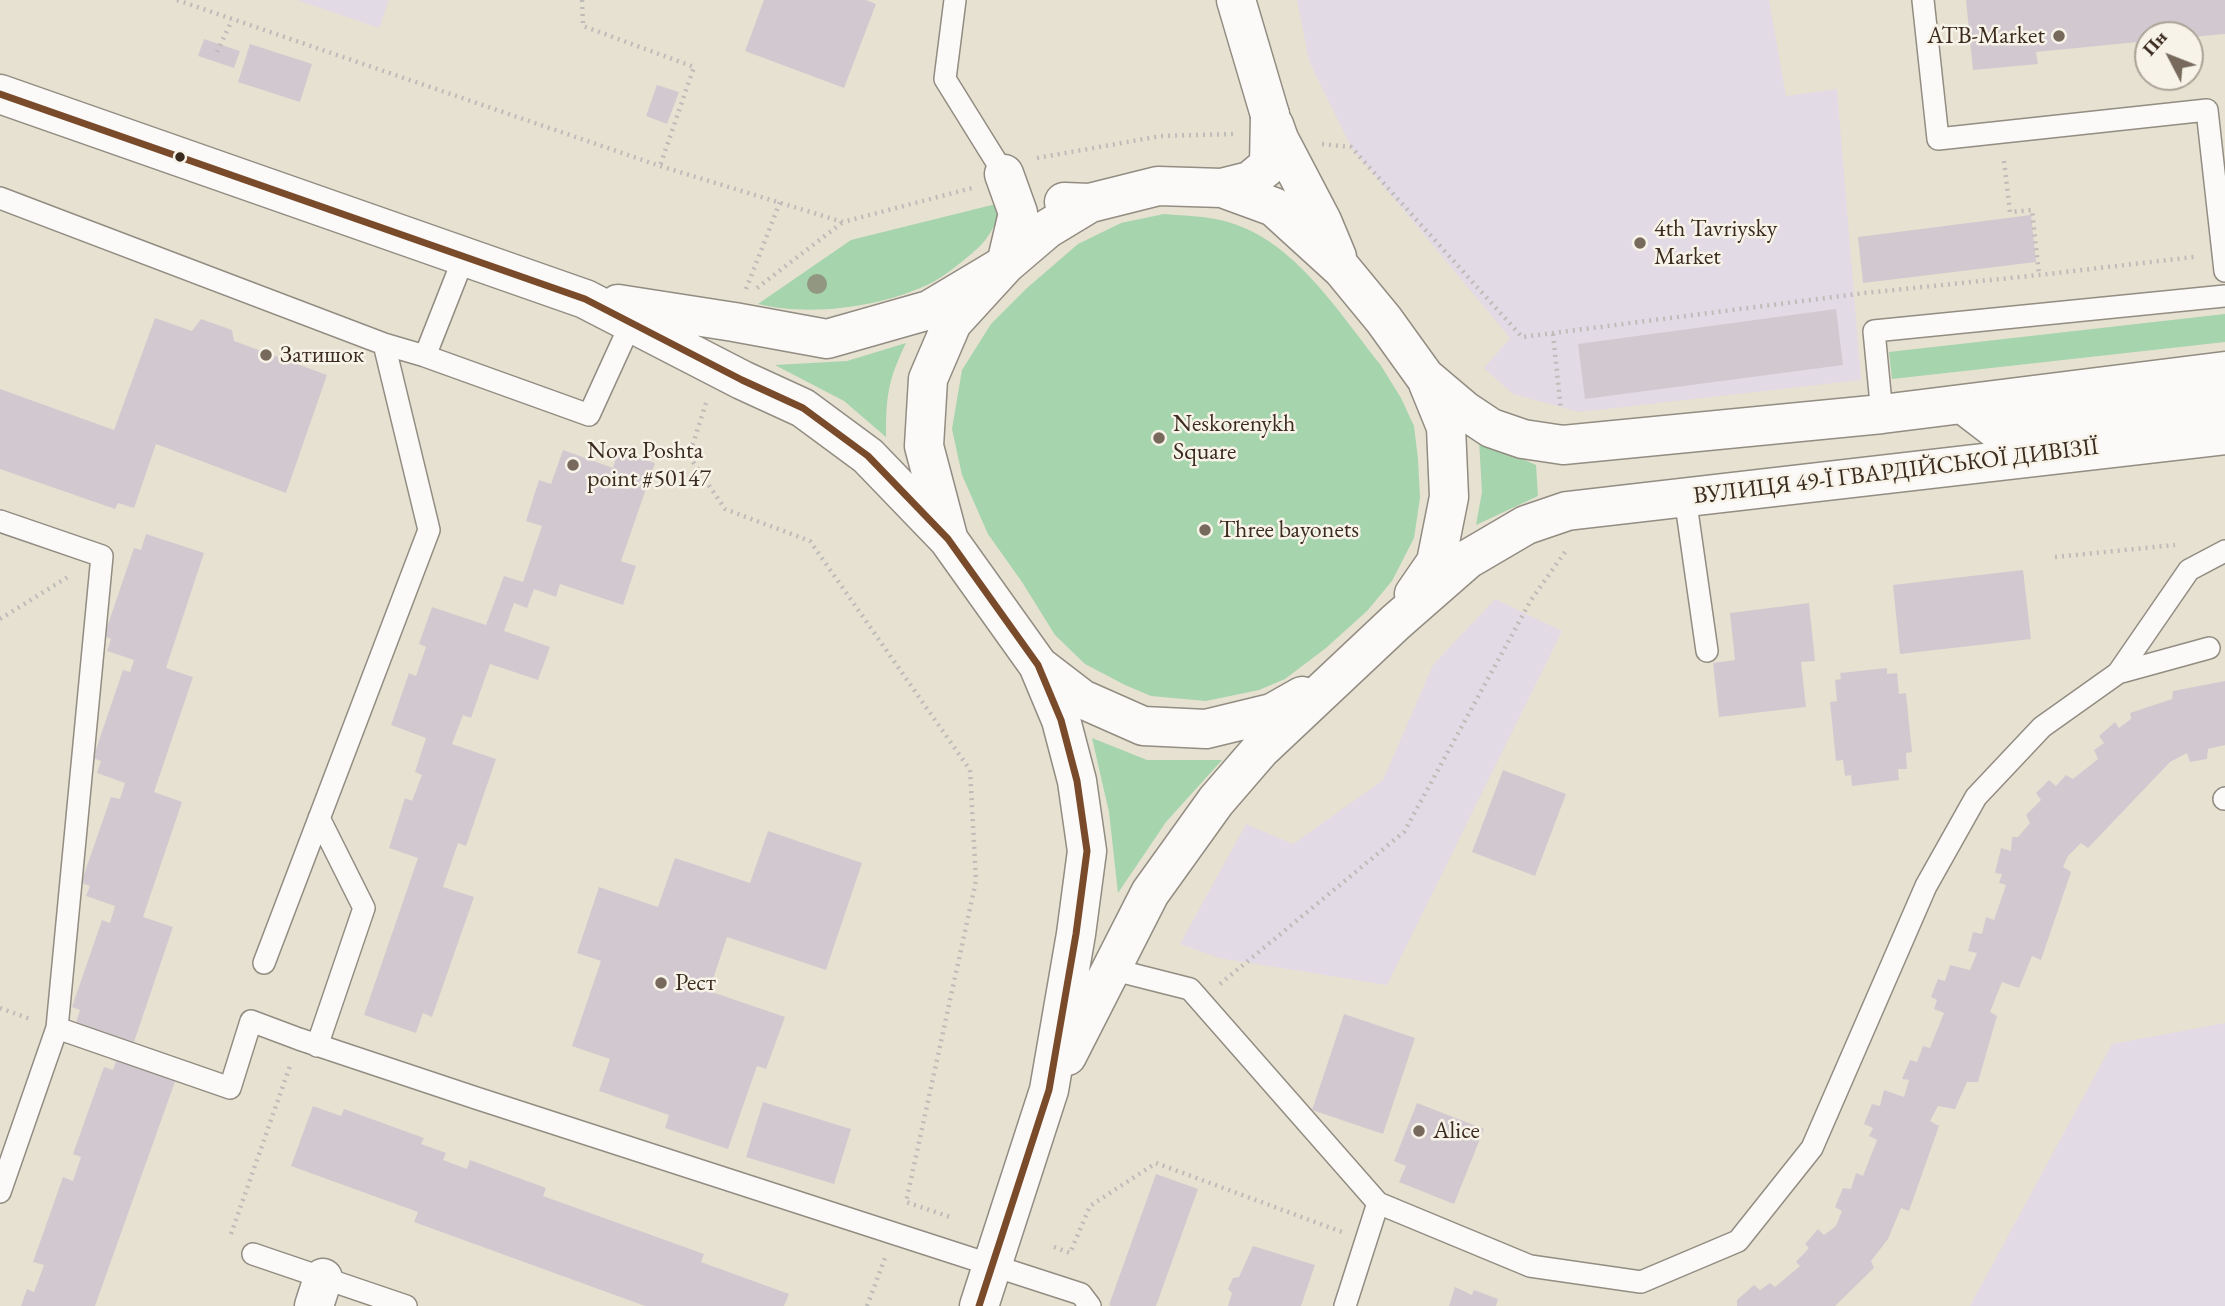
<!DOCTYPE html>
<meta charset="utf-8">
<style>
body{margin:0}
#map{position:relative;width:2225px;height:1306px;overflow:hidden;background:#e7e1d1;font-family:"EB Garamond",serif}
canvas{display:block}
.north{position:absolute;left:2134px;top:21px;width:70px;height:70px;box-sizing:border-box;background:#f7f3e8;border:2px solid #aca397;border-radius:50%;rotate:312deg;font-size:19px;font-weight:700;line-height:28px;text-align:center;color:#3b2a1e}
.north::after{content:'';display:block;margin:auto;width:24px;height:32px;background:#776a5d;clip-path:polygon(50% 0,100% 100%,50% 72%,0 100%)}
</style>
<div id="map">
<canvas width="2225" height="1306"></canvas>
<div class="north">Пн</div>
</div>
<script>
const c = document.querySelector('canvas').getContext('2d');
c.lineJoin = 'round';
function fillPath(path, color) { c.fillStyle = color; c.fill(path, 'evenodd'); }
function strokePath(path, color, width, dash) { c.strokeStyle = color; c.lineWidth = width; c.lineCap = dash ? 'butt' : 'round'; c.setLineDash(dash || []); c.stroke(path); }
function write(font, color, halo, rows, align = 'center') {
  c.font = font + ' "EB Garamond",serif'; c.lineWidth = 5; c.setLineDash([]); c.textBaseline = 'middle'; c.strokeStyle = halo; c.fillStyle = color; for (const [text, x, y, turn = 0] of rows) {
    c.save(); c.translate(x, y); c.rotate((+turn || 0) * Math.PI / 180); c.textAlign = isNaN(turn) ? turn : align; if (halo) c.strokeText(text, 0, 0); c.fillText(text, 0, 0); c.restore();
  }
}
fillPath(new Path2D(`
 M297 0H389L379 28Z
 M1297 0H1769L1786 96 1837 89 1861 380 1579 412 1513 394 1484 368 1510 338 1351 147 1309 61Z
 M1495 599 1562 631 1387 985 1219 958 1180 944 1246 824 1293 844 1383 780 1433 665Z
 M2225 1023V1306H1970L2112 1044Z`), '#e2dae5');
fillPath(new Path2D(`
 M996 204 1001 213C995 224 989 237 981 245 971 255 945 276 933 282 884 307 811 317 758 304L851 240Z
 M1164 214C1185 216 1208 216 1228 222 1295 241 1339 313 1380 364L1401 398 1414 426 1418 459 1420 498 1414 538 1392 581 1367 611 1326 648 1285 679 1259 690 1206 701 1151 696 1125 685 1085 664 1055 635 1022 582 988 534 962 475 952 429 962 370 991 324 1027 288 1078 244 1121 223Z
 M2225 314V342L1892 379 1889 352Z
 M906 343C888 380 886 396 886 437L844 401 775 365 847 361Z
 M1479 440 1536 465 1538 496 1476 525 1482 492Z
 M1092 738 1147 760H1222L1166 822 1118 893 1109 812Z`), '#a5d4ad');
fillPath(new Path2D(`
 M764 0H866L876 4 844 88 745 51Z
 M1966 0H2225V34L2190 37V35H2148V41L2036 52 2038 64 1973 70Z
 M204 39 240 51 234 68 198 56Z
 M250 44 312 64 300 102 238 82Z
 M657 85 679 92 667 124 646 116Z
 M2031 215 2036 262 1863 283 1858 237Z
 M1836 309 1843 365 1585 399 1578 344Z
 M155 318 192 331 201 319 232 330 234 341 327 375 286 493 156 444 134 508 118 503 115 509 0 469V389L114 430Z
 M563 450 613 468 618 451 655 463 621 561 636 566 623 605 560 584 556 597 534 589 527 608 514 603 504 631 550 647 538 680 490 664 471 718 463 715 452 744 496 759 466 846 458 843 443 887 474 897 432 1017 423 1013 416 1033 364 1015 418 858 389 848 405 798 412 801 422 775 415 772 426 738 391 725 409 673 416 676 426 647 419 644 432 607 486 625 504 576 523 582 542 526 526 521 539 480 551 484Z
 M146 534 204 553 166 668 193 677 154 792 182 802 143 917 173 927 134 1042 76 1023 80 1010 72 1007 102 920 110 923 115 906 86 896 90 886 81 883 111 797 120 799 125 783 97 773 101 761 93 758 123 670 130 672 134 660 107 651 111 639 104 636 134 548 141 550Z
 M2023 570 2031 639 1900 654 1893 585Z
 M1809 603 1815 661 1801 662 1806 707 1719 717 1713 663 1735 660 1730 613Z
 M1887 668V674L1897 673 1899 694 1906 693 1912 752 1906 753 1907 769H1898L1899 780 1852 786 1851 775 1845 776 1843 760 1836 761 1830 702 1837 701 1835 680 1841 679 1840 673Z
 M2225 681V745L2208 749 2207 759 2190 762 2187 753 2170 762 2088 848 2081 843 2068 856 2063 867 2071 872 2041 960 2032 956 2019 988 2002 982 1990 1012 1997 1016 1978 1082H1967L1955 1109 1938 1106 1930 1121 1939 1126 1909 1211 1901 1208 1888 1239 1871 1261 1874 1268 1835 1306H1737V1300L1754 1285 1760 1290 1770 1283 1775 1287 1800 1266 1796 1262 1809 1248 1805 1244 1818 1229 1824 1235 1836 1226 1842 1211 1835 1207 1843 1188 1851 1189 1856 1173 1863 1176 1877 1140 1869 1136 1873 1128 1864 1124 1872 1104 1880 1106 1884 1090 1904 1097 1909 1080 1902 1079 1910 1060 1917 1062 1923 1046 1930 1048 1944 1013 1934 1009 1937 1000 1931 997 1938 979 1945 981 1950 965 1970 970 1977 953 1968 951 1973 932 1982 934 1986 917 1994 920 2006 885 1999 883 2002 874 1995 873 2001 848 2011 851 2012 837H2018L2030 823 2026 815 2041 800 2036 793 2049 780 2056 786 2066 775 2073 779 2098 759 2094 750 2104 743 2099 736 2115 722 2119 728 2131 719 2130 713 2172 699 2173 691Z
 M1503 770 1566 794 1535 876 1472 852Z
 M768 831 862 863 826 970 727 937 709 991 785 1017 766 1069 757 1066 728 1149 665 1128 669 1115 599 1091 610 1059 572 1046 601 961 577 953 599 887 658 907 675 858 750 883Z
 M1344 1014 1415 1038 1383 1134 1312 1110Z
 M118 1055 177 1076 95 1306H21L27 1289 34 1292 44 1265 33 1262 63 1177 73 1181 81 1157 73 1154 104 1067 113 1070Z
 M763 1102 851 1129 834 1184 746 1157Z
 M1417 1103 1484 1129 1454 1204 1399 1182 1406 1166 1394 1161Z
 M313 1106 341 1116 344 1109 424 1138 421 1144 446 1153 443 1160 467 1169 470 1160 546 1188 543 1196 704 1254 701 1262 789 1294 784 1306H645L414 1222 418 1212 291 1166Z
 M1156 1174 1198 1189 1156 1306H1112L1109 1305Z
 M1253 1246 1315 1265 1301 1306H1228L1232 1293 1228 1289 1233 1278 1239 1277Z
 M1455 1287 1472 1295 1474 1290 1498 1299 1496 1306H1449Z`), '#d2c9d0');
const service = new Path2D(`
 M955 0 945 79 1004 174
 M1923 0 1938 139 2207 110 2225 271
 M0 198 384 344 425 356
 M464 257 425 356 589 415 631 323
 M1882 414 1874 331 2225 296
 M1685 497 1707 651
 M0 521 102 556 57 1028 0 1192
 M2118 673 2189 570 2225 551
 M2224 799 2225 798
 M264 963 429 530 384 344
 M1111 969 1190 989 1378 1203 1345 1306
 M57 1028 230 1088 251 1021 299 1039 476 1098 1081 1294 1090 1306
 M317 1046 364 908 319 818
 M1378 1203 1530 1266 1641 1282 1738 1241 1812 1148 1926 886 1976 797 2042 727 2118 673 2209 648
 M253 1254 406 1306`);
const minor = new Path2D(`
 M1236 0 1270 115
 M314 1306 323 1278`);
const tertiary = new Path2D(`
 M0 94 585 299 742 380 803 408 868 456 948 539 1038 665 1061 720 1077 781 1087 851 1076 934 1049 1090 979 1306
 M1274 125 1279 139 1322 221 1337 257
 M1222 188 1274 207 1342 269 1384 320 1425 377 1464 410 1491 428 1523 439 1563 445 1882 414 2225 371
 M1064 202 1090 203 1158 186 1222 188 1250 181 1269 165 1270 115
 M618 304 734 322 827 339 929 310 1006 264 1018 213 1004 174
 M1964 405 1998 431 2225 406
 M948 537 924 446 928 379 952 323 1006 264 1047 229 1090 203
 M1414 594 1436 562 1449 497 1446 427 1428 383
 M1039 666 1082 699 1143 726 1206 729 1272 713 1302 696
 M1067 1056 1150 893 1216 801 1260 750 1396 622 1468 559 1526 525 1567 511 2225 435`);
strokePath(service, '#928c82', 24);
strokePath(minor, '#928c82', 41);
strokePath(tertiary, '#928c82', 41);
strokePath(new Path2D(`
 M177 0 660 166 843 222 972 188
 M582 0 583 26 694 67 660 166
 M217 52 232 20
 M1322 144 1351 147 1522 337 1865 293 2039 275 2194 257
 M1037 158 1161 136 1233 134
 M2004 161 2010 212 2032 210 2039 275
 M757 288 843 222
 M746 289 780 202
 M1553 334 1561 410
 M706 403 689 456 725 509 810 541 970 770 976 881 906 1202 950 1217
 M2055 557 2175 545
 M0 619 71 575
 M1220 984 1404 832 1531 600 1565 552
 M0 1008 30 1019
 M231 1234 291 1063
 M1054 1247 1070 1253 1090 1206 1156 1163 1342 1232
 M867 1306 885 1258`), '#bebcb8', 4.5, [2, 5]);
strokePath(service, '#fbfaf8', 21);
strokePath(minor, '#fbfaf8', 38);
strokePath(tertiary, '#fbfaf8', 38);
strokePath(new Path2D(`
 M0 94 585 299 742 380 803 408 868 456 948 539 1038 665 1061 720 1077 781 1087 851 1076 934 1049 1090 979 1306`), '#7a4b2a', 7);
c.fillStyle = '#919781';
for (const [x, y] of [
 [817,284]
]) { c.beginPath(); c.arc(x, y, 10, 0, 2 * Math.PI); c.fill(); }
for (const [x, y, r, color] of [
 [2059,36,7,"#776a5d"],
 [180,157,6,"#3b2a1e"],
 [1640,243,7,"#776a5d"],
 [266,355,7,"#776a5d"],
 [1159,438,7,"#776a5d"],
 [573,465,7,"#776a5d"],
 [1205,530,7,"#776a5d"],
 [661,983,7,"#776a5d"],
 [1419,1131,7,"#776a5d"]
]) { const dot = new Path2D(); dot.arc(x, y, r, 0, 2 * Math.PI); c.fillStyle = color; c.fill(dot); strokePath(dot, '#f7f3e8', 2.5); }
write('24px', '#3b2a1e', '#f7f3e8', [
 ["ATB-Market",2045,36,"right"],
 ["4th Tavriysky",1654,229],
 ["Market",1654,257],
 ["Затишок",280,355],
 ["Neskorenykh",1173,424],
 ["Square",1173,452],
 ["Nova Poshta",587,451],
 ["point #50147",587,479],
 ["Three bayonets",1219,530],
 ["Рест",675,983],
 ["Alice",1433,1131]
], 'left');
write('24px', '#3b2a1e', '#f7f3e8', [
 ["ВУЛИЦЯ 49-Ї ГВАРДІЙСЬКОЇ ДИВІЗІЇ",1896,472,-7]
]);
</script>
